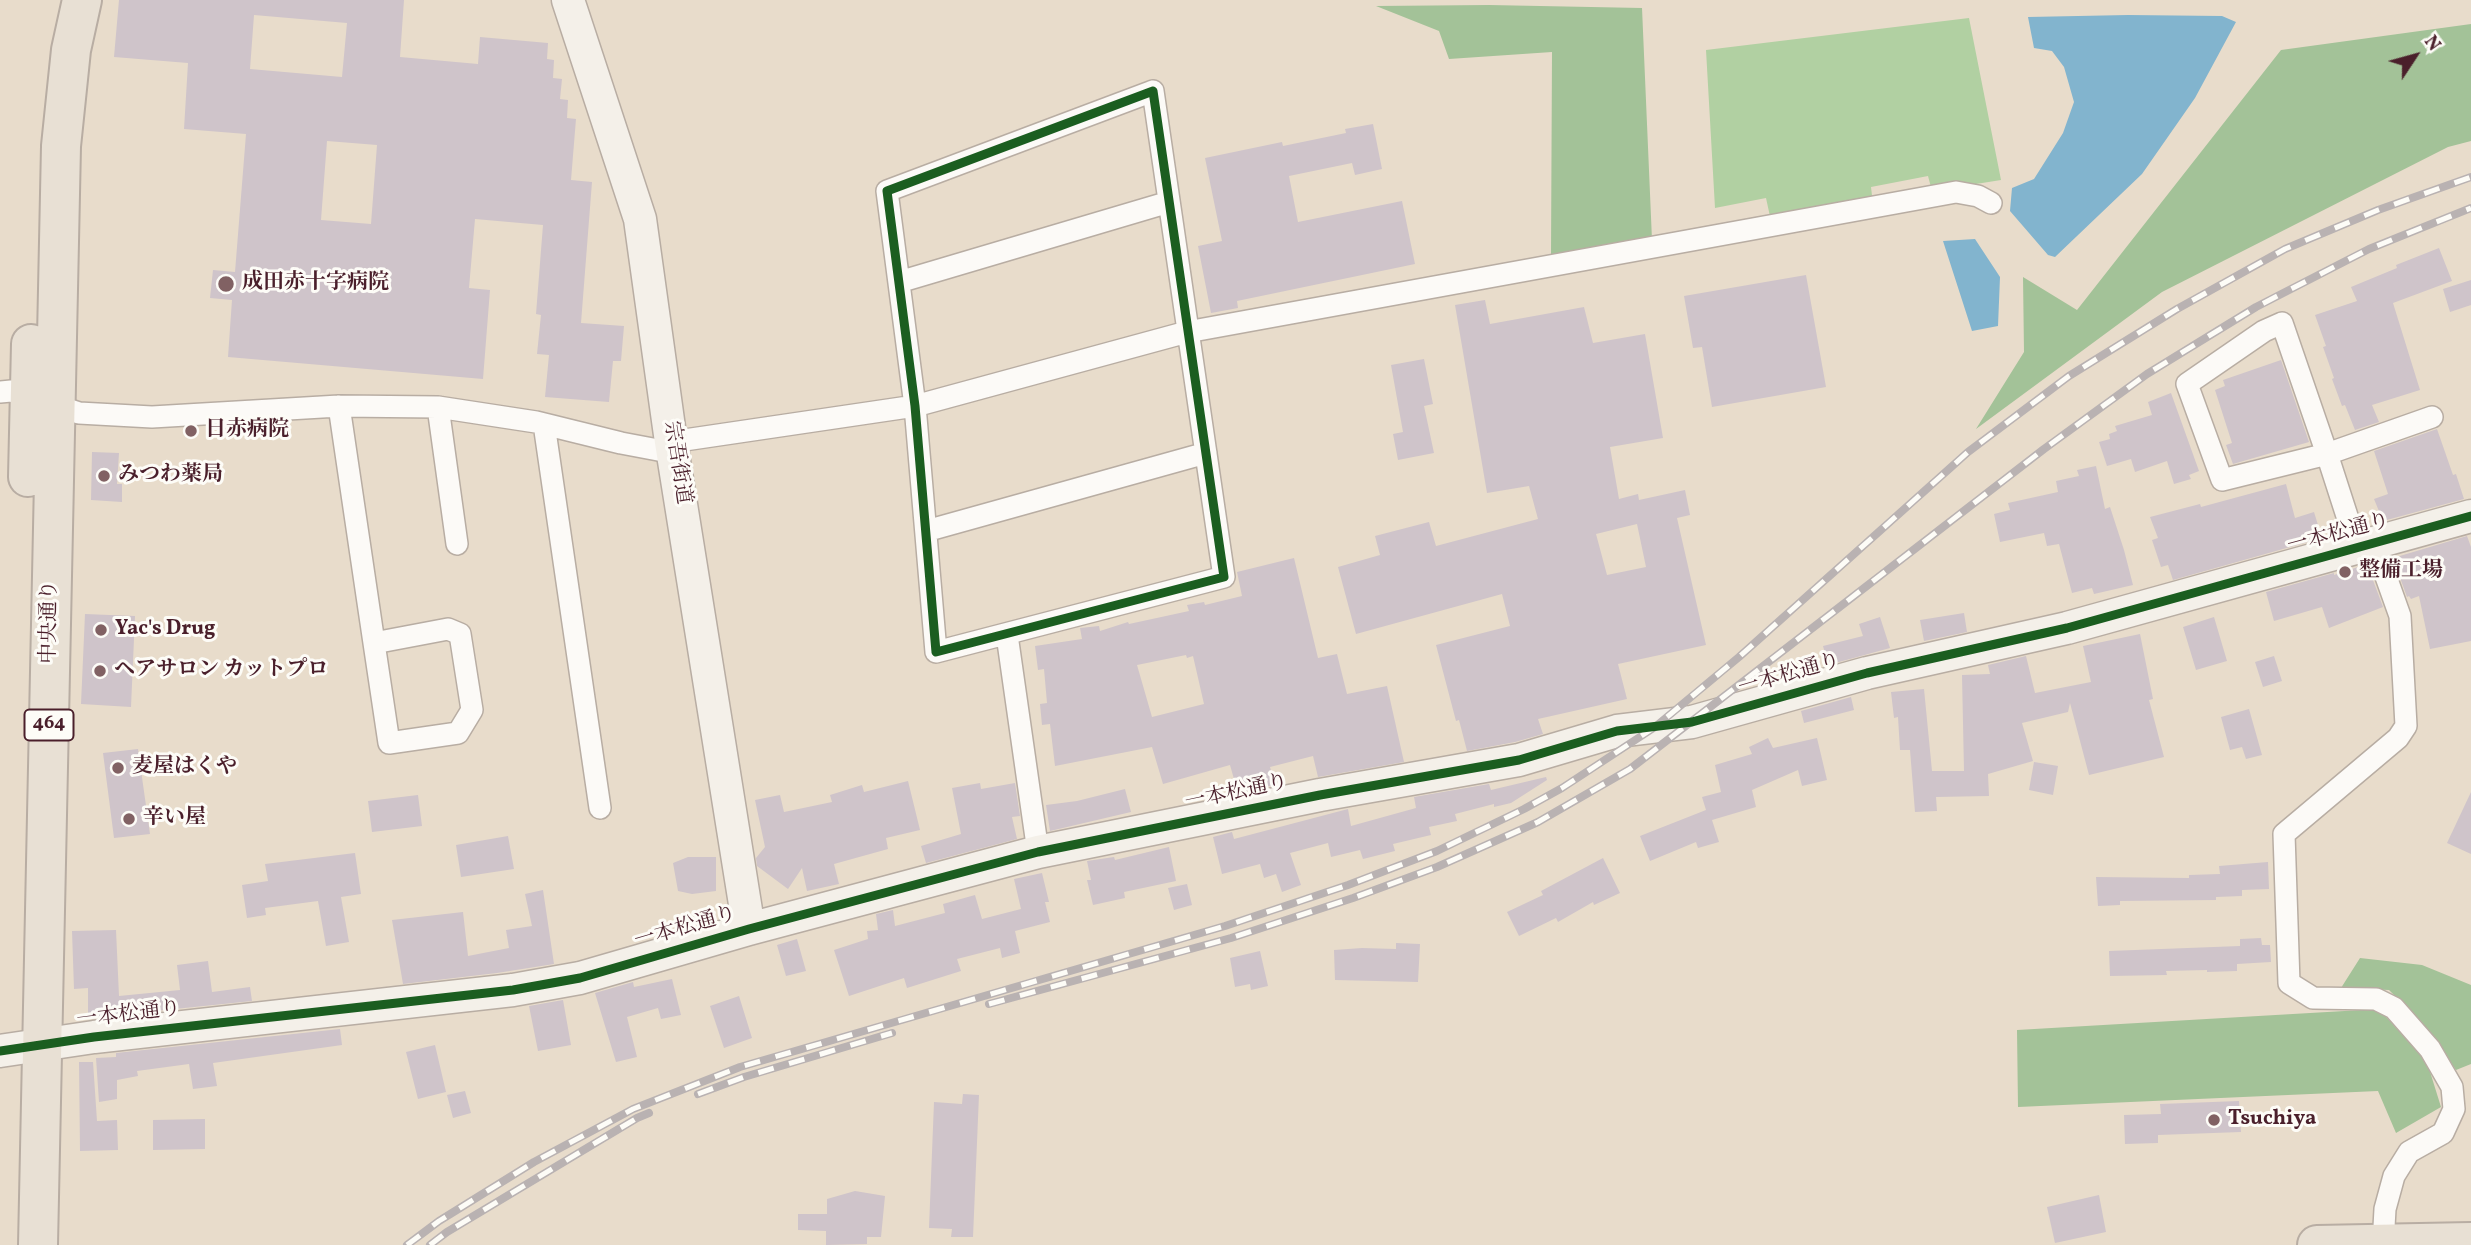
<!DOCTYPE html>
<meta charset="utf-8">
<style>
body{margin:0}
#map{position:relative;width:2471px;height:1245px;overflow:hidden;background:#e8dccb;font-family:Vollkorn,serif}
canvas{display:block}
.north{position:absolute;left:2380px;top:21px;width:70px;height:70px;-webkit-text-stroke:5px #fdfcf7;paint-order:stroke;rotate:54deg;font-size:19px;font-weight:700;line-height:28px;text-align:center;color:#4a1f2b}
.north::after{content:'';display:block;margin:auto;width:24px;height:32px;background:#4a1f2b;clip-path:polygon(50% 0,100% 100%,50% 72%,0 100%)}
</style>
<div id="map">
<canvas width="2471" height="1245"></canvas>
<div class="north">N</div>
</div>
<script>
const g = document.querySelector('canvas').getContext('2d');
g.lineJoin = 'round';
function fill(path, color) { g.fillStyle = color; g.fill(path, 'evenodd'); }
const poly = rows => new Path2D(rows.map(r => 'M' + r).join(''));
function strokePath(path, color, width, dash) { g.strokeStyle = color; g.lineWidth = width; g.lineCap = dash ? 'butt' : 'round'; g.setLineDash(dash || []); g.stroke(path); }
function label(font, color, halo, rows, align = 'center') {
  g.font = font + ' Vollkorn,"Noto Serif JP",serif'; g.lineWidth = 6; g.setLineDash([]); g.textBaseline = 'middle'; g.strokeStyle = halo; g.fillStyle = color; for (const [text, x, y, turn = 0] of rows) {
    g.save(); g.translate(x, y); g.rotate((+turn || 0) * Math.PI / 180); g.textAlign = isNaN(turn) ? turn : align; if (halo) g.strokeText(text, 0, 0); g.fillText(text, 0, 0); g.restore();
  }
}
const green = poly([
 [1969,18,2001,180,1932,191,1928,176,1871,187,1873,204,1771,221,1766,198,1715,208,1706,50]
]);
const forest = poly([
 [1489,5,1642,8,1652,240,1551,255,1552,52,1449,59,1439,31,1376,6],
 [2471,24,2471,141,2448,147,2162,292,1976,429,2024,352,2023,277,2077,310,2281,50],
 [2360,958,2422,965,2471,985,2471,1064,2456,1070,2417,1018,2389,990,2341,988],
 [2379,1009,2427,1062,2441,1107,2396,1133,2378,1091,2018,1107,2017,1030]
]);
const water = poly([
 [2128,15,2222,16,2236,22,2195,98,2142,174,2055,257,2048,255,2010,211,2012,188,2034,179,2063,133,2074,102,2064,67,2052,51,2034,48,2028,17],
 [1975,239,2000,277,1998,326,1972,331,1943,241]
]);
const building = poly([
 [119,0,404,0,400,57,478,64,480,37,548,43,547,59,554,60,553,78,562,79,560,99,568,100,567,118,576,119,571,180,592,182,581,323,624,326,621,361,613,361,609,402,545,397,549,355,537,354,541,315,536,314,543,225,475,219,469,288,490,290,483,379,228,357,232,300,210,298,213,270,235,272,246,134,184,129,188,63,114,57],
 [254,15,347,23,342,77,250,69],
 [327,141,377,145,371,224,321,220],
 [1373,124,1382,169,1355,175,1352,163,1289,176,1298,222,1402,201,1415,264,1237,301,1238,308,1211,313,1198,246,1222,241,1205,158,1282,142,1283,146,1346,133,1345,129],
 [2439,248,2452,281,2393,303,2420,390,2372,405,2379,422,2355,430,2345,405,2342,406,2332,379,2334,378,2323,347,2326,346,2315,315,2357,301,2351,287,2397,268,2396,265],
 [1806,275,1826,387,1712,407,1702,347,1693,348,1684,296],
 [2471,280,2471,305,2450,312,2443,289],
 [1485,300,1490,324,1584,307,1593,343,1645,334,1663,438,1610,447,1619,499,1638,494,1639,500,1685,490,1690,515,1677,518,1706,645,1618,664,1627,699,1538,719,1543,734,1515,742,1467,751,1459,720,1456,721,1436,645,1510,626,1502,594,1356,634,1338,567,1380,555,1375,536,1429,522,1436,546,1538,519,1529,486,1487,493,1455,305],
 [1637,524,1646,567,1607,575,1596,534],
 [1424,359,1433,404,1424,406,1434,453,1398,460,1393,434,1403,432,1391,365],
 [2281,360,2309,442,2233,464,2226,445,2232,443,2215,390,2225,386,2223,380],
 [2171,393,2199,471,2189,475,2191,479,2174,484,2167,461,2135,472,2131,459,2107,466,2099,442,2110,439,2109,434,2117,431,2115,426,2152,415,2148,402],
 [2437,429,2453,475,2456,474,2464,499,2383,521,2374,499,2388,494,2374,451],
 [92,452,119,453,117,484,122,484,122,502,91,500],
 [2096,466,2105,509,2110,507,2124,550,2133,585,2094,594,2092,588,2072,593,2059,544,2047,546,2044,533,2000,542,1994,514,2010,510,2008,503,2058,492,2056,481,2079,476,2077,470],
 [2286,484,2295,518,2314,512,2322,538,2173,580,2168,565,2161,567,2152,540,2158,538,2150,517,2200,504,2201,507],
 [2467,536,2471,547,2471,641,2430,649,2419,596,2411,599,2409,596,2407,597,2393,558],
 [1294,558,1318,658,1337,654,1347,694,1387,686,1404,762,1318,777,1313,756,1270,767,1275,785,1238,793,1230,765,1163,784,1152,747,1055,766,1050,724,1042,725,1040,704,1047,703,1044,669,1038,670,1035,646,1082,639,1080,628,1099,626,1100,631,1128,622,1129,624,1189,611,1187,605,1204,602,1205,605,1242,596,1237,572],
 [1186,655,1187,658,1193,656,1204,704,1152,717,1137,665],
 [2367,564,2383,607,2329,628,2322,607,2274,621,2266,592,2334,573,2334,575],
 [1964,613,1967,632,1924,641,1920,620],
 [85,614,135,616,131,707,81,704],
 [1880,617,1890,648,1828,665,1823,646,1863,636,1859,624],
 [2214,617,2227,661,2196,670,2183,627],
 [2140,634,2153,699,2149,700,2164,757,2089,775,2070,703,2068,712,2022,723,2033,761,1988,774,1989,796,1936,797,1937,811,1915,812,1910,750,1900,750,1898,717,1894,718,1891,692,1924,689,1932,771,1964,771,1962,675,1990,674,1988,665,2026,656,2035,693,2091,682,2083,646],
 [2274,656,2282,681,2263,687,2255,662],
 [1851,697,1854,710,1804,723,1801,711],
 [2249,709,2262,755,2246,759,2242,747,2230,750,2221,717],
 [1768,738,1773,748,1817,738,1827,780,1802,786,1798,770,1752,790,1756,807,1712,820,1719,842,1698,848,1696,842,1650,861,1640,836,1706,810,1702,797,1721,792,1715,765,1752,754,1749,747],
 [138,749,150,834,114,838,103,753],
 [2034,762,2058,766,2053,795,2029,790],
 [1546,777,1547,780,1511,803,1494,807,1494,804,1455,814,1457,821,1429,827,1431,835,1393,844,1395,851,1363,859,1360,850,1331,857,1328,843,1290,853,1301,885,1282,892,1276,874,1264,878,1260,864,1222,874,1213,837,1232,832,1234,839,1348,809,1351,826,1416,808,1414,797,1489,784,1491,790],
 [908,781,920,830,886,838,888,849,834,864,839,884,807,891,802,868,788,889,757,866,756,858,765,847,755,800,780,795,784,812,832,802,830,795,862,785,864,792],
 [980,783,981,789,1015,783,1020,816,1012,817,1017,839,926,863,921,846,961,834,952,788],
 [1125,789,1131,812,1050,831,1046,805,1077,801],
 [2471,792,2471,854,2447,843],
 [418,795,422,826,372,832,368,801],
 [508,836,514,869,461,877,456,845],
 [1169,847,1176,881,1124,892,1125,898,1093,905,1087,880,1091,880,1087,861,1114,857,1115,860],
 [355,853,361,894,341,897,349,942,326,946,318,901,265,908,266,915,247,918,242,885,268,881,265,864],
 [688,857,716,857,716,891,692,894,678,891,673,863],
 [1603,858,1620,893,1594,905,1593,902,1558,922,1556,918,1519,936,1507,912,1543,895,1541,891],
 [2268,862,2269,889,2242,890,2242,896,2216,897,2216,900,2120,901,2120,905,2098,906,2096,877,2189,878,2189,875,2220,874,2219,866],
 [1042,873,1049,902,1045,902,1050,922,1015,931,1020,953,1002,958,1000,948,957,959,961,971,907,988,904,978,849,996,834,950,868,939,867,931,878,930,876,914,893,910,895,926,945,913,943,904,975,895,982,919,1021,909,1014,879],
 [1187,884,1192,905,1174,910,1168,888],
 [543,890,554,964,497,973,403,984,392,920,463,912,468,956,509,948,506,930,532,926,525,894],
 [116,930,119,996,180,990,177,965,208,961,212,992,250,987,252,1001,88,1018,88,988,74,989,72,931],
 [2261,938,2262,945,2270,945,2271,962,2237,964,2237,971,2207,972,2207,970,2166,971,2167,975,2110,976,2109,951,2240,946,2240,939],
 [797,939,806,971,786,976,777,945],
 [1396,943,1420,944,1418,982,1335,980,1334,950,1362,948,1396,949],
 [1260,951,1268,986,1251,990,1250,984,1235,987,1230,958],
 [672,979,681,1015,661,1019,658,1008,627,1017,637,1057,616,1062,595,993,633,982,634,987],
 [739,996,752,1038,724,1048,710,1006],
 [563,1000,571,1045,538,1051,529,1006],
 [340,1029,342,1045,213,1063,217,1086,193,1089,189,1064,137,1071,138,1076,117,1080,117,1099,99,1102,96,1058,116,1057,116,1053],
 [435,1045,446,1092,418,1099,406,1052],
 [79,1062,93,1062,97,1121,117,1120,118,1150,80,1151],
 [465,1091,471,1113,453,1118,447,1095],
 [963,1094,979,1095,973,1237,951,1237,952,1229,929,1228,934,1102,962,1104],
 [2239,1101,2241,1132,2158,1135,2158,1143,2125,1144,2124,1115,2161,1114,2160,1104],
 [205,1119,205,1149,153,1150,153,1120],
 [855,1191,885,1196,881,1237,867,1237,867,1244,826,1245,826,1231,798,1230,798,1214,827,1214,827,1199],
 [2099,1195,2106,1232,2055,1243,2047,1207]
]);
const street = poly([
 [1153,91,1224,577,936,652,915,406,887,191,1153,91],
 [899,282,1169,202],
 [0,392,11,391,79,413,152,417,339,406,438,407,536,422,621,443,674,453],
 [339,406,374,643,389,743,458,733,472,710,460,634,448,629,374,643],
 [438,407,457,544],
 [544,424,600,808],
 [671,442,915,406,1187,332,1956,192,1978,196,1991,203],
 [926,531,1206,453],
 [2374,543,2400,616,2406,726,2398,738,2284,834,2289,983,2313,998,2376,999,2394,1008,2430,1049,2452,1087,2454,1109,2443,1133,2409,1152,2394,1176,2385,1209,2383,1245],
 [2357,547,2327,454,2282,323,2264,331,2187,384,2222,480,2327,454,2432,417],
 [1007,635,1038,852]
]);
const secondary = poly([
 [568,0,640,219,671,442,749,929],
 [0,1051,94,1037,513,990,580,978,749,929,1038,852,1320,795,1519,760,1617,731,1692,722,1867,673,2067,628,2471,516]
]);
const highway = poly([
 [28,477,31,344],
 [38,1245,61,146,71,50,82,0],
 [2317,1245,2471,1242]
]);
const rail = poly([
 [989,1004,1231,938,1353,898,1437,867,1538,822,1630,769,2044,449,2147,374,2256,307,2369,249,2471,208],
 [698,1094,744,1077,892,1033],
 [407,1245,439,1221,534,1162,633,1109,740,1067,1225,926,1348,885,1437,851,1524,809,1562,788,1655,727,1739,657,1968,452,2069,376,2177,309,2285,249,2378,210,2471,177],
 [430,1245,447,1232,637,1118,649,1113]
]);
const cycleway = poly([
 [1153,91,1224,577,936,652,915,406,887,191,1153,91],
 [0,1051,94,1037,513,990,580,978,749,929,1038,852,1320,795,1519,760,1617,731,1692,722,1867,673,2067,628,2471,516]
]);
const markers = [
 [226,284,9,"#816163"],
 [191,431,7,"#816163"],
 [104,476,7,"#816163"],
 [2345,572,7,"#816163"],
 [101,630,7,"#816163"],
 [100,671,7,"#816163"],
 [118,768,7,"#816163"],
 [129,819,7,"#816163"],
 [2214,1120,7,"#816163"]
];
const shields = [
 [49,725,49]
];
const shieldNames = [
 ["464",49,725]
];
const poiNames = [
 ["成田赤十字病院",242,284],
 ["日赤病院",205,431],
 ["みつわ薬局",118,476],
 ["整備工場",2359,572],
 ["Yac's Drug",115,630],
 ["ヘアサロン カットプロ",114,671],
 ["麦屋はくや",132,768],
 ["辛い屋",143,819],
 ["Tsuchiya",2228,1120]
];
const streetNames = [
 ["宗吾街道",676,463,81],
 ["一本松通り",2339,535,-15],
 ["中央通り",51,622,-89],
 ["一本松通り",1790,676,-16],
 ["一本松通り",1237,794,-12],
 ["一本松通り",686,929,-16],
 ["一本松通り",129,1016,-7]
];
fill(green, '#b1d0a2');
fill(forest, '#a3c298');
fill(water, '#82b4ce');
fill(building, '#cfc4ca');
strokePath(street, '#b8ada3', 24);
strokePath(secondary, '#b8ada3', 35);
strokePath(highway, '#b8ada3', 42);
strokePath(street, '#fcfaf7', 21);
strokePath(secondary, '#f4f0e9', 32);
strokePath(highway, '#e8e0d4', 38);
strokePath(rail, '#b9b2b2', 8);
strokePath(rail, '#fdfcf7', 5, [16]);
strokePath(cycleway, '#1b5e20', 9);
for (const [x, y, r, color] of markers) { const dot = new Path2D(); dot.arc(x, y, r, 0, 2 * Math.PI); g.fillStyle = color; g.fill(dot); strokePath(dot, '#fdfcf7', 2.5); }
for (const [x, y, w] of shields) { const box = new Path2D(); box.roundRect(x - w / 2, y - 15.5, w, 31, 5); g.fillStyle = '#fdfcf7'; g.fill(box); strokePath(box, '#4a1f2b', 2); }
label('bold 19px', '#4a1f2b', null, shieldNames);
label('bold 21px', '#4a1f2b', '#fdfcf7', poiNames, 'left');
label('21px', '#4a1f2b', '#fdfcf7', streetNames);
</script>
